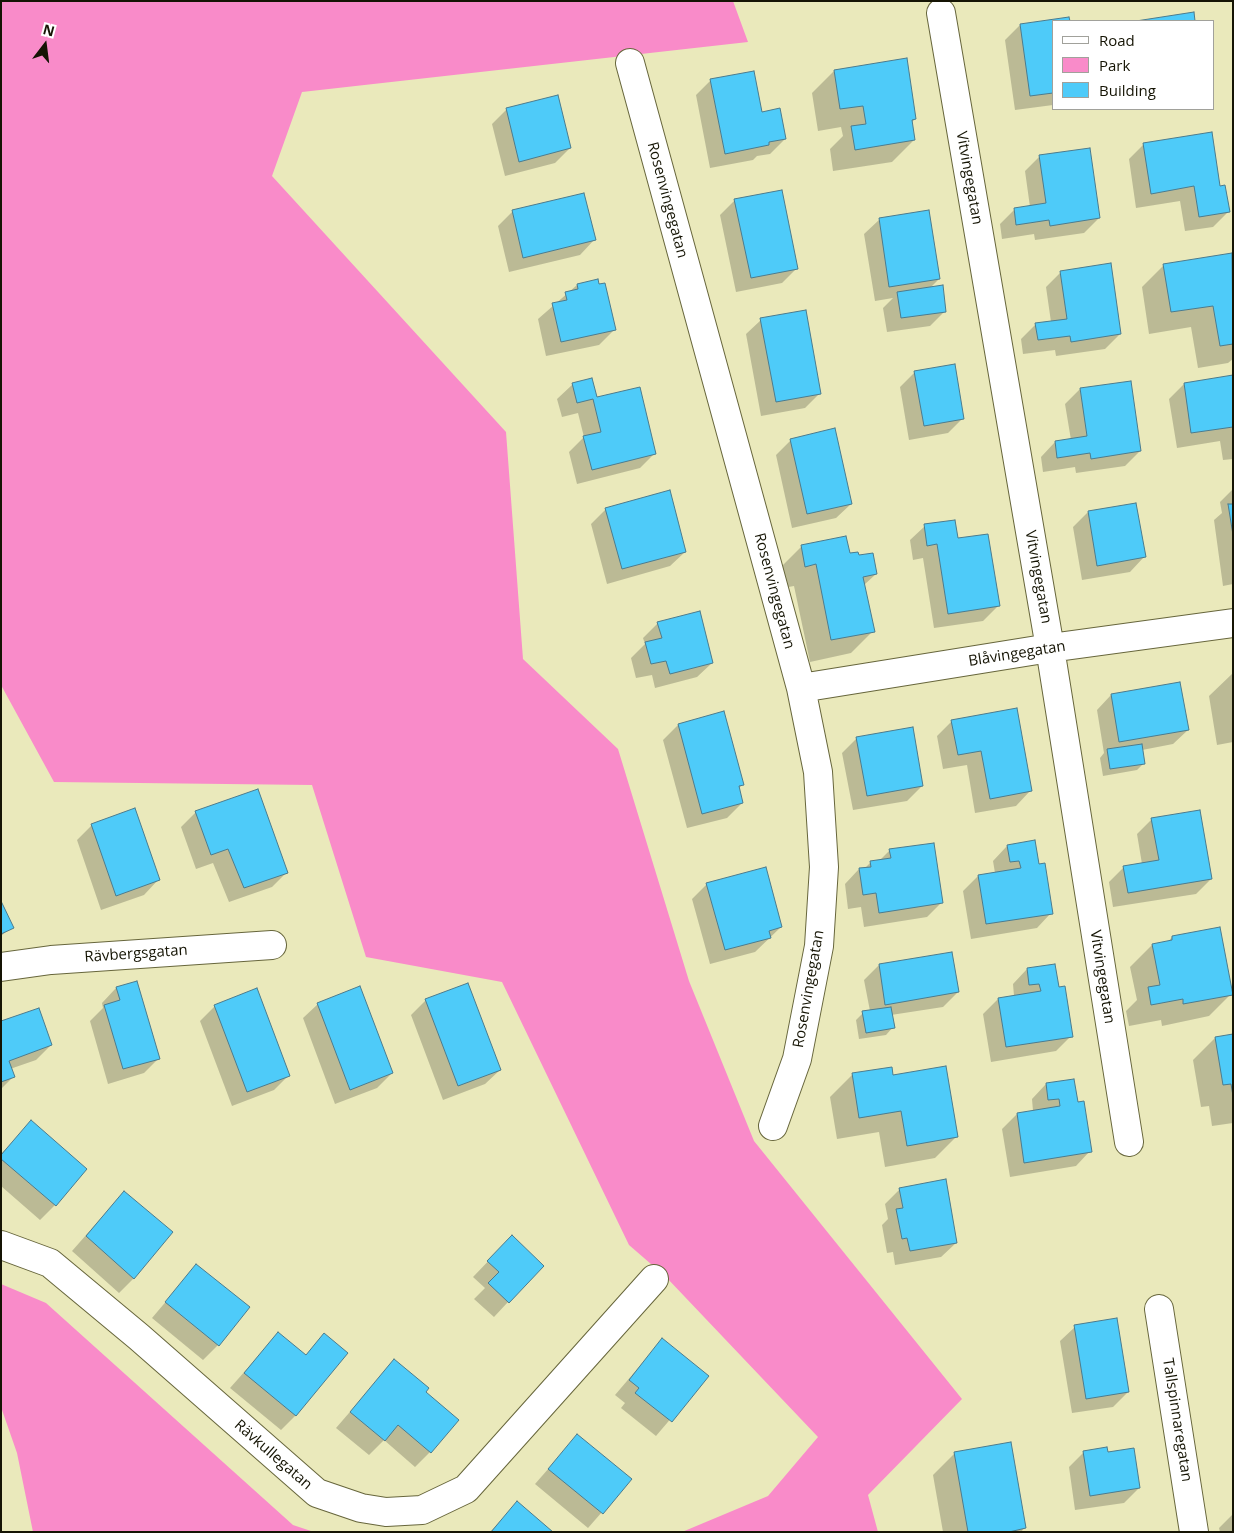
<!DOCTYPE html>
<meta charset="utf-8">
<style>
body{margin:0}
#map{position:relative;width:1234px;height:1533px;overflow:hidden;background:#eae9bb;font-family:"Open Sans",sans-serif}
canvas{display:block}
.frame{position:absolute;inset:0;border:2px solid #151404;pointer-events:none}
.legend{position:absolute;left:1052px;top:20px;width:162px;height:90px;box-sizing:border-box;background:#fff;border:1px solid #a1a19b;margin:0;padding:6px 9px;list-style:none;font-size:15px;color:#151404}
.legend li{display:flex;align-items:center;gap:10px;height:25px}
.legend b{width:25px;border:1px solid #a1a19b}
.north{position:absolute;left:20px;top:20px;width:50px;height:50px;-webkit-text-stroke:4px #fff;paint-order:stroke;rotate:15deg;font-size:14px;font-weight:700;line-height:20px;text-align:center;color:#151404}
.north::after{content:'';display:block;margin:auto;width:18px;height:22px;background:#151404;clip-path:polygon(50% 0,100% 100%,50% 72%,0 100%)}
</style>
<div id="map">
<canvas width="1234" height="1533"></canvas>
<div class="frame"></div>
<ul class="legend">
<li><b style="height:6px;background:#fff"></b>Road</li>
<li><b style="height:14px;background:#f98bc9"></b>Park</li>
<li><b style="height:14px;background:#4ecbf9"></b>Building</li>
</ul>
<div class="north">N</div>
</div>
<script>
const g = document.querySelector('canvas').getContext('2d');
g.lineJoin = 'round';
function fill(path, color) { g.fillStyle = color; g.fill(path, 'evenodd'); }
const poly = rows => new Path2D(rows.map(r => 'M' + r).join(''));
function strokePath(path, color, width, dash) { g.strokeStyle = color; g.lineWidth = width; g.lineCap = dash ? 'butt' : 'round'; g.setLineDash(dash || []); g.stroke(path); }
function label(font, color, halo, rows, align = 'center') {
  g.font = font + ' "Open Sans",sans-serif'; g.lineWidth = 4.5; g.setLineDash([]); g.textBaseline = 'middle'; g.strokeStyle = halo; g.fillStyle = color; for (const [text, x, y, turn = 0] of rows) {
    g.save(); g.translate(x, y); g.rotate((+turn || 0) * Math.PI / 180); g.textAlign = isNaN(turn) ? turn : align; if (halo) g.strokeText(text, 0, 0); g.fillText(text, 0, 0); g.restore();
  }
}
const green = poly([
 [1,1,733,1,748,42,302,92,272,176,506,432,523,659,618,749,689,981,754,1141,962,1399,868,1495,878,1532,682,1532,768,1496,818,1437,666,1277,629,1245,502,982,366,957,312,785,54,782,1,685],
 [1,1284,46,1303,293,1525,314,1532,33,1532,17,1453,1,1407]
]);
const shadow = poly([
 [1068,19,1069,21,1053,21,1053,105,1015,110,1005,40,1020,25],
 [834,71,915,119,911,123,914,140,892,162,833,171,830,149,843,136,841,127,818,131,812,93],
 [711,80,761,113,785,139,770,154,757,156,753,160,710,168,696,95],
 [506,110,570,148,555,163,505,176,492,124],
 [1143,145,1228,212,1213,227,1185,231,1180,201,1136,208,1129,159],
 [1040,156,1099,218,1084,233,1035,240,1034,234,1002,239,1000,224,1015,209,1030,207,1025,171],
 [735,200,797,268,782,283,736,292,720,215],
 [513,211,594,240,580,255,509,272,498,226],
 [928,212,939,279,930,288,945,311,930,326,887,332,883,308,893,298,875,301,864,234,879,220],
 [1231,254,1233,359,1228,363,1198,368,1191,327,1149,334,1142,287,1164,265],
 [1061,272,1120,334,1105,349,1056,356,1055,350,1023,354,1021,339,1036,324,1051,322,1046,287],
 [577,285,614,330,599,345,546,356,538,319],
 [761,320,820,393,805,408,761,416,746,334],
 [915,372,963,418,948,433,909,440,900,387],
 [1233,377,1233,459,1223,460,1220,441,1177,448,1169,399,1184,384],
 [591,380,596,399,655,453,640,468,577,484,569,452,584,437,578,413,562,417,557,399,572,385],
 [1080,389,1140,451,1125,466,1076,473,1075,467,1043,472,1041,457,1055,442,1071,440,1065,404],
 [791,440,851,504,836,518,792,528,776,455],
 [1233,489,1233,584,1223,586,1214,520,1222,513,1220,502],
 [606,509,685,552,670,566,607,584,591,524],
 [1088,512,1144,557,1130,572,1082,580,1073,527],
 [925,526,957,540,998,606,983,621,934,628,923,558,913,560,910,540],
 [802,546,858,557,876,574,864,585,873,631,851,653,810,662,794,586,783,588,780,568],
 [658,623,712,663,697,677,655,688,652,675,636,678,631,658,645,644,643,638],
 [1233,673,1233,742,1217,745,1209,696],
 [1111,695,1188,730,1173,744,1142,750,1144,763,1137,770,1103,776,1100,758,1104,753,1097,710],
 [952,721,1030,791,1016,806,975,813,967,765,943,769,937,736],
 [678,725,743,784,738,789,742,803,727,818,687,828,663,740],
 [857,738,922,786,907,801,853,810,842,753],
 [196,812,287,872,272,887,229,902,213,863,196,869,181,827],
 [1152,819,1211,879,1196,894,1113,907,1109,882,1124,867,1142,864,1137,834],
 [92,825,158,880,144,895,101,910,77,840],
 [1007,846,1038,866,1051,913,1037,928,971,939,963,891,978,876,995,873,993,861],
 [890,850,942,902,927,917,864,927,861,907,848,909,845,884,859,869,864,869,870,863,879,861],
 [707,884,781,927,755,952,710,964,692,899],
 [1,904,12,927,1,936],
 [1172,937,1231,994,1209,1016,1162,1026,1161,1020,1129,1026,1126,1011,1137,1000,1130,967,1152,945,1168,942],
 [879,965,958,992,943,1007,891,1015,893,1027,886,1035,859,1039,856,1020,863,1013,870,1011,864,980],
 [1027,969,1058,989,1071,1036,1056,1051,991,1062,983,1014,998,999,1014,996,1013,984],
 [136,983,159,1058,144,1073,108,1084,90,1021,103,1008,102,1003,116,988],
 [426,1000,500,1070,485,1084,443,1100,411,1015],
 [318,1004,392,1073,377,1088,335,1104,303,1018],
 [215,1006,289,1075,274,1090,232,1106,200,1021],
 [1,1023,51,1045,36,1060,10,1069,13,1077,1,1089],
 [1233,1035,1233,1123,1212,1126,1209,1106,1201,1107,1193,1060,1215,1038],
 [891,1068,892,1076,957,1136,935,1158,885,1167,879,1132,837,1139,830,1097,852,1075],
 [1046,1084,1077,1103,1090,1151,1076,1166,1010,1177,1002,1129,1017,1114,1033,1111,1032,1099],
 [31,1122,55,1205,40,1220,1,1186,1,1154],
 [900,1189,956,1243,941,1257,895,1265,893,1252,887,1253,882,1225,888,1219,885,1204],
 [124,1192,134,1278,119,1293,72,1251],
 [497,1252,508,1302,494,1317,474,1299,485,1288,473,1277],
 [196,1266,218,1345,203,1360,152,1318],
 [1075,1327,1128,1392,1113,1407,1072,1413,1060,1341],
 [278,1334,305,1356,324,1335,296,1415,281,1430,230,1388],
 [662,1340,707,1376,656,1436,621,1408,625,1403,615,1395],
 [394,1361,430,1452,415,1467,384,1440,369,1455,336,1428],
 [577,1436,630,1480,588,1528,535,1484],
 [1084,1452,1107,1454,1139,1488,1124,1503,1075,1510,1069,1467],
 [955,1453,1025,1527,1021,1532,943,1532,933,1475],
 [517,1503,551,1532,490,1532],
 [1233,1514,1233,1532,1220,1532,1219,1528]
]);
const building = poly([
 [1194,12,1195,21,1136,21,1194,12],
 [1069,17,1070,21,1053,21,1053,93,1030,96,1020,24,1069,17],
 [907,58,916,119,912,120,915,140,855,150,851,126,866,124,863,106,840,109,834,70,907,58],
 [754,71,762,112,780,108,786,139,769,142,769,145,725,154,710,79,754,71],
 [558,95,571,148,519,162,506,108,558,95],
 [1212,132,1220,186,1225,185,1230,212,1199,217,1194,186,1151,194,1143,143,1212,132],
 [1090,148,1100,218,1050,226,1049,220,1016,225,1014,208,1046,203,1039,155,1090,148],
 [782,190,798,269,751,278,734,199,782,190],
 [584,193,596,240,523,258,512,210,584,193],
 [929,210,940,279,889,287,879,218,929,210],
 [1232,253,1233,344,1220,346,1213,306,1171,312,1163,264,1232,253],
 [1111,263,1121,334,1071,342,1070,336,1038,340,1035,323,1067,319,1060,271,1111,263],
 [598,279,599,284,605,283,616,330,561,342,552,303,567,300,565,292,578,289,577,284,598,279],
 [943,285,946,312,901,318,897,292,943,285],
 [806,310,821,394,776,402,760,318,806,310],
 [955,364,964,419,924,426,914,371,955,364],
 [1233,375,1233,427,1191,433,1184,383,1233,375],
 [592,378,597,397,640,387,656,454,592,470,583,436,601,432,593,399,577,403,572,383,592,378],
 [1131,381,1141,451,1091,459,1090,453,1057,458,1055,441,1087,436,1080,388,1131,381],
 [835,428,852,504,807,514,790,439,835,428],
 [670,490,686,552,622,569,605,508,670,490],
 [1136,503,1146,557,1097,566,1088,511,1136,503],
 [1228,504,1233,504,1233,535,1228,504],
 [955,520,958,538,988,534,1000,606,948,614,937,544,927,546,924,524,955,520],
 [846,536,850,553,858,552,859,555,873,553,877,574,863,577,875,632,831,640,816,564,805,567,801,545,846,536],
 [700,611,713,663,670,674,666,661,651,664,645,642,662,638,657,622,700,611],
 [1180,682,1189,730,1119,742,1111,694,1180,682],
 [1017,708,1032,791,990,799,981,751,958,755,951,720,1017,708],
 [724,711,744,785,739,786,743,803,702,814,678,724,724,711],
 [913,727,923,786,867,796,856,737,913,727],
 [1142,744,1145,764,1110,769,1107,749,1142,744],
 [258,789,288,873,244,888,228,849,211,855,195,811,258,789],
 [135,808,160,880,116,896,91,824,135,808],
 [1200,810,1212,879,1128,893,1123,866,1159,860,1151,818,1200,810],
 [1035,840,1039,864,1045,863,1053,914,986,924,978,875,1021,868,1019,861,1010,862,1007,845,1035,840],
 [934,843,943,903,879,913,876,893,863,895,859,868,871,867,870,861,891,858,889,849,934,843],
 [766,867,782,927,769,931,771,938,725,950,706,883,766,867],
 [1,901,14,928,1,934,1,901],
 [1220,927,1233,995,1183,1004,1183,999,1151,1005,1148,987,1160,985,1152,944,1172,940,1172,936,1220,927],
 [952,952,959,992,885,1005,879,964,952,952],
 [1055,964,1059,987,1065,986,1073,1037,1006,1047,998,998,1041,991,1039,984,1029,985,1027,968,1055,964],
 [137,981,160,1059,123,1069,104,1005,120,1000,116,987,137,981],
 [468,983,501,1070,458,1086,425,999,468,983],
 [360,986,393,1073,350,1090,317,1003,360,986],
 [257,988,290,1076,247,1092,214,1005,257,988],
 [891,1007,895,1028,866,1033,862,1011,891,1007],
 [39,1008,52,1045,9,1061,15,1077,1,1082,1,1021,39,1008],
 [1233,1034,1233,1096,1231,1084,1223,1085,1215,1037,1233,1034],
 [946,1066,958,1137,907,1146,901,1111,859,1118,852,1073,892,1067,893,1075,946,1066],
 [1074,1079,1078,1102,1084,1101,1092,1152,1024,1163,1017,1113,1060,1106,1059,1099,1048,1100,1046,1083,1074,1079],
 [31,1120,87,1169,56,1206,1,1159,1,1155,31,1120],
 [946,1179,957,1243,910,1251,907,1238,902,1239,896,1209,903,1208,899,1188,946,1179],
 [124,1191,173,1232,134,1279,86,1236,124,1191],
 [512,1235,544,1266,509,1303,488,1283,499,1272,487,1261,512,1235],
 [196,1264,250,1307,219,1346,165,1302,196,1264],
 [1117,1318,1129,1392,1086,1399,1074,1325,1117,1318],
 [278,1332,306,1355,324,1333,348,1353,296,1416,244,1373,278,1332],
 [662,1338,709,1376,672,1422,635,1393,639,1388,629,1380,662,1338],
 [394,1359,429,1388,426,1392,459,1420,431,1453,398,1425,385,1441,350,1412,394,1359],
 [577,1434,632,1479,603,1514,548,1469,577,1434],
 [1011,1442,1026,1528,1009,1532,968,1532,954,1452,1011,1442],
 [1107,1447,1108,1452,1134,1448,1140,1488,1090,1496,1083,1451,1107,1447],
 [517,1501,553,1532,491,1532,517,1501]
]);
const minor = poly([
 [941,13,1050,648,1129,1142],
 [630,63,801,688,818,772,824,867,819,946,797,1059,773,1126],
 [801,688,1050,648,1233,623],
 [1,967,51,960,272,945],
 [1,1245,50,1263,139,1337,317,1493,361,1508,386,1512,422,1510,466,1489,654,1279],
 [1159,1309,1194,1532]
]);
const streetNames = [
 ["Vitvingegatan",969,178,80],
 ["Rosenvingegatan",667,200,75],
 ["Vitvingegatan",1038,577,80],
 ["Rosenvingegatan",774,591,75],
 ["Blåvingegatan",1017,654,-9],
 ["Rävbergsgatan",136,954,-4],
 ["Vitvingegatan",1102,977,81],
 ["Rosenvingegatan",809,989,-80],
 ["Tallspinnaregatan",1177,1420,81],
 ["Rävkullegatan",273,1455,41]
];
fill(green, '#f98bc9');
fill(shadow, '#0003');
fill(building, '#4ecbf9');
strokePath(building, '#4b7b8e', 1);
strokePath(minor, '#67663c', 30);
strokePath(minor, '#fff', 28);
label('15px', '#151404', '#fff', streetNames);
</script>
